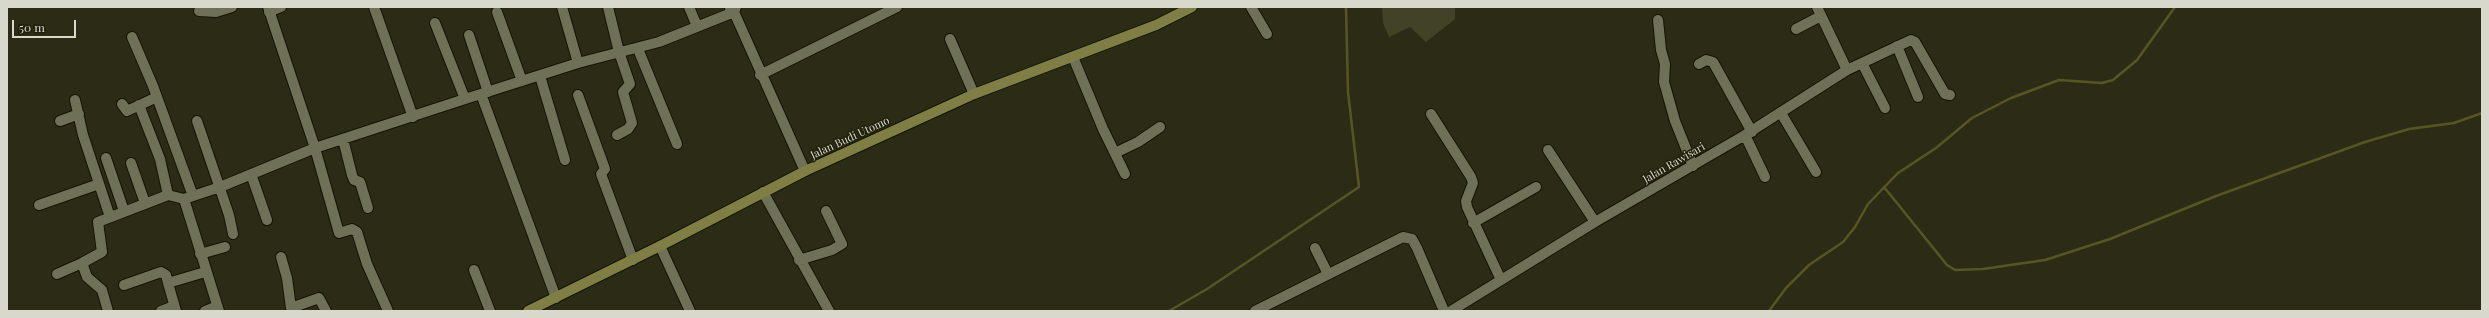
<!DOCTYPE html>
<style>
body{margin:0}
#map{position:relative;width:2489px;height:318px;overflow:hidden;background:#2c2c16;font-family:"Playfair Display",serif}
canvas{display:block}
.frame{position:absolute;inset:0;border:8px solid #d8d9cc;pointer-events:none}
.scale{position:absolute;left:12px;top:20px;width:64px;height:18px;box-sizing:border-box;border:2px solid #d8d9cc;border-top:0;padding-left:5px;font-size:12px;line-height:14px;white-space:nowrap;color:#d8d9cc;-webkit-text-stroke:3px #22220c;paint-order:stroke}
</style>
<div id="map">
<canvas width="2489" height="318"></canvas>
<div class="frame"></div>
<div class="scale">50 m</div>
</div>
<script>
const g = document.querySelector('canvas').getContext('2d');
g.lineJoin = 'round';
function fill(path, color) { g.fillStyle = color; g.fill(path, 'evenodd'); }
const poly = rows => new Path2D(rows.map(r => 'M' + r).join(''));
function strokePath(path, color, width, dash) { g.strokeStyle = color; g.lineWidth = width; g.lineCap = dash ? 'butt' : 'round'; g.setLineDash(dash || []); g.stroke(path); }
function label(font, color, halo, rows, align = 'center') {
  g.font = font + ' "Playfair Display",serif'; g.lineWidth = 3; g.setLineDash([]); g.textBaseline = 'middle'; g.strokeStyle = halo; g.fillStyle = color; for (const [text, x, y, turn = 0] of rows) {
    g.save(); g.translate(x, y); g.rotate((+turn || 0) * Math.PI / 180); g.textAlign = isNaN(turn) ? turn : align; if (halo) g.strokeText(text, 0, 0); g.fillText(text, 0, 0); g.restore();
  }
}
const green = poly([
 [1382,7,1455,7,1455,19,1426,42,1410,27,1389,37,1383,23]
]);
const stream = poly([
 [1884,187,1947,265,1955,270,1983,269,2045,260,2110,239,2216,196,2365,142,2409,129,2454,123,2482,113],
 [1169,311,1207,289,1359,187,1348,92,1346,7],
 [1769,311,1786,288,1809,265,1843,242,1855,227,1868,204,1898,173,1936,148,1972,118,2011,98,2059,80,2102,83,2113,80,2137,60,2175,7]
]);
const street = poly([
 [268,7,315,148,339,233,352,229,357,232,367,264,388,311],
 [374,7,413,117],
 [562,7,578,63],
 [608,7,619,52,630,84,623,92,632,123,628,129,617,135],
 [689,7,697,26],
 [1251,7,1267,34],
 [730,8,734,12,805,171],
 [199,11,216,12,232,7],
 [269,12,281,7],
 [497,12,522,81],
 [1658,20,1661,50,1665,64,1664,82,1675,121,1693,166],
 [435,23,465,99],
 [1796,29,1821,16],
 [469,35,488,92],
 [132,37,153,86,193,196],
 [950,39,974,94],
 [1897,46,1918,97],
 [638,49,677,144],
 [1073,57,1103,129,1125,174],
 [1862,63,1885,108],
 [1699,64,1706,60,1713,62,1752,132],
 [1847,70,1911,40,1915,42,1945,94,1950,95],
 [760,75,897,7],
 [540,76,565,160],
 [481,94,556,298],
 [578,95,605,169,601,174,633,260],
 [75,100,83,135,110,217],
 [122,104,127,111,157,97],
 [139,105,160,159,168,195],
 [1781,113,1816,172],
 [1431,114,1471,177,1473,183,1466,201,1467,207,1501,280],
 [60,121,79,114],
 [197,121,229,215,233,234],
 [1745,135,1765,177],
 [343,139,352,175,354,180,360,182,368,208],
 [1548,150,1595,222],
 [1115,153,1138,142,1160,127],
 [106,158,124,211],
 [131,163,145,203],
 [251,174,267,220],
 [763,192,829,311],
 [184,199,219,311],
 [39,205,99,184],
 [1473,223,1536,187],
 [660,246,690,311],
 [1315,248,1328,274],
 [200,254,225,247],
 [281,257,287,278,291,308,319,298,326,311],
 [799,260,832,250,842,244,826,211],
 [474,270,490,311],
 [57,274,82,263],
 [124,285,161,272,166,275,168,283],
 [108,311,102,290,87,277,82,263,102,252,98,222,168,195,184,199,220,187,315,148,465,99,578,63,659,42,734,12,736,7],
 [161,311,174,306],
 [176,311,168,283,205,272],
 [205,311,217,306],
 [1255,311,1403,237,1412,239,1417,248,1444,311],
 [1451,311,1595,222,1745,135,1847,70,1817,7]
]);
const secondary = poly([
 [528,311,660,246,805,171,974,94,1156,25,1192,7]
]);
const streetNames = [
 ["Jalan Budi Utomo",850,138,-25],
 ["Jalan Rawisari",1674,163,-30]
];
fill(green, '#424226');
strokePath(stream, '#565624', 2.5);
strokePath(street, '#141402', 12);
strokePath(secondary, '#141402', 12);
strokePath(street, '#6f7058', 10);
strokePath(secondary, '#7e7e45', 10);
label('11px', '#d8d9cc', '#22220c', streetNames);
</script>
